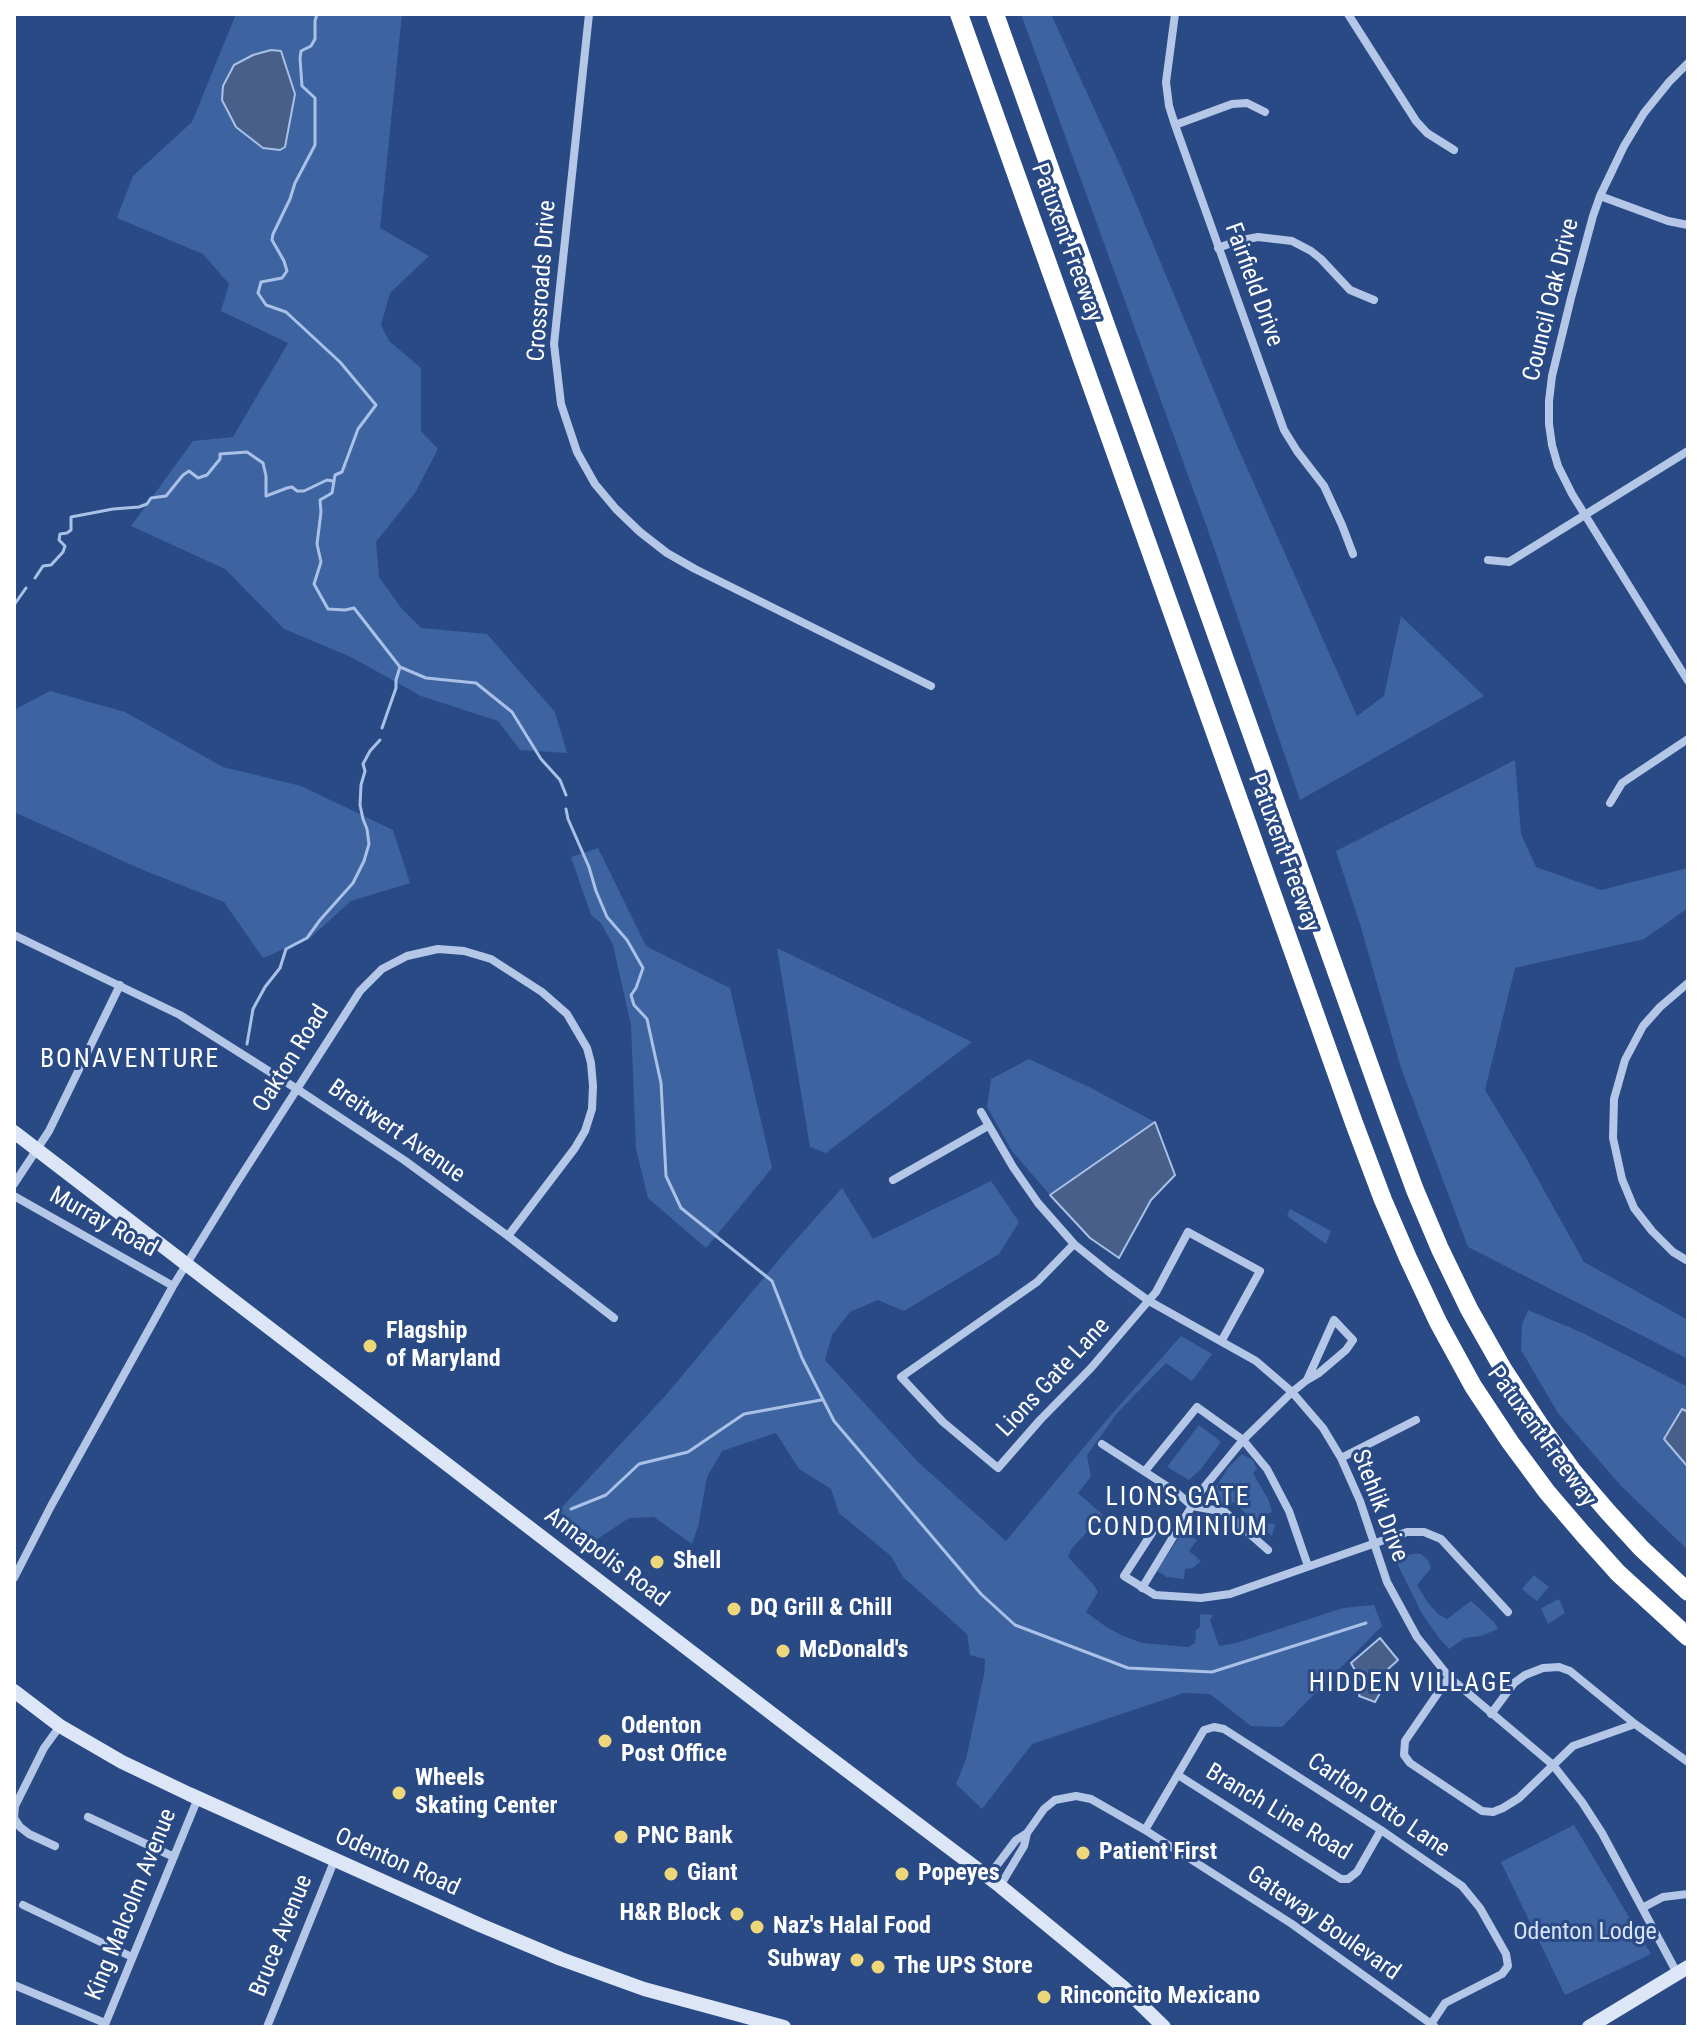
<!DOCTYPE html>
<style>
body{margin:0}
#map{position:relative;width:1702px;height:2041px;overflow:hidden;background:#294a85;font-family:"Roboto Condensed",sans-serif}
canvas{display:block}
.frame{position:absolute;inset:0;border:16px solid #fff;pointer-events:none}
</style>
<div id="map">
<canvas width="1702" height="2041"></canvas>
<div class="frame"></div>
</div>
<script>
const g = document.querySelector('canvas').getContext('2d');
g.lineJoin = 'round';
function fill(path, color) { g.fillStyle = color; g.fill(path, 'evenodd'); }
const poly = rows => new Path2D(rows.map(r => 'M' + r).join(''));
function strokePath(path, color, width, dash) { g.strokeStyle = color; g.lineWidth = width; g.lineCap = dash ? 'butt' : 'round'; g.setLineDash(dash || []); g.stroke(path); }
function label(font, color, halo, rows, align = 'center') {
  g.font = font + ' "Roboto Condensed",sans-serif'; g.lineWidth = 6; g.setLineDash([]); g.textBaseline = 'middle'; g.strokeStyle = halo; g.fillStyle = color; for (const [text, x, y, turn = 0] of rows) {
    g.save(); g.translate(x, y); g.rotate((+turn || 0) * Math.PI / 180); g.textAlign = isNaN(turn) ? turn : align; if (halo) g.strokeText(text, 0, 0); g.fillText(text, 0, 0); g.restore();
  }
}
const green = poly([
 [236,14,402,14,380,228,429,256,390,293,381,325,389,341,421,368,421,431,438,449,415,493,376,542,379,577,402,609,421,628,487,634,555,712,567,753,520,750,498,721,421,696,351,657,284,629,225,569,131,526,193,441,233,437,288,343,221,311,229,284,203,254,117,218,133,176,192,122],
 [1021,14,1051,14,1123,172,1232,434,1357,716,1384,696,1401,616,1484,696,1300,800,1210,536],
 [50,691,125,712,223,767,301,786,393,830,410,883,351,901,310,938,263,958,224,902,143,870,14,812,14,710],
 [1515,760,1521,834,1536,867,1601,890,1688,868,1688,908,1644,939,1515,968,1485,1090,1525,1156,1584,1262,1688,1320,1688,1359,1468,1247,1401,1068,1360,924,1336,851],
 [598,848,646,946,730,988,772,1168,706,1248,648,1198,636,1149,631,1025,613,945,601,923,591,915,571,857],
 [777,948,972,1042,826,1153,810,1147],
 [1029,1059,1089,1087,1155,1122,1050,1195,1012,1151,987,1107,991,1079],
 [991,1181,1019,1222,999,1254,904,1311,878,1300,850,1312,832,1335,825,1360,918,1462,1006,1541,1104,1423,1181,1336,1212,1354,1192,1381,1166,1363,1118,1412,1087,1455,1091,1477,1078,1493,1103,1515,1072,1548,1068,1557,1093,1584,1098,1592,1086,1612,1105,1626,1123,1636,1142,1643,1188,1647,1195,1643,1196,1630,1200,1627,1200,1614,1213,1615,1210,1620,1219,1646,1236,1643,1343,1608,1374,1605,1382,1626,1282,1727,1251,1726,1210,1694,1184,1693,1032,1744,982,1809,956,1784,966,1759,984,1675,985,1659,970,1655,967,1634,903,1577,891,1556,839,1513,831,1489,799,1469,776,1433,722,1451,707,1477,698,1527,692,1544,654,1517,629,1518,587,1546,551,1519,666,1395,786,1251,842,1188,873,1239],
 [1290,1209,1331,1231,1326,1244,1287,1216],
 [1528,1310,1583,1333,1688,1387,1688,1550,1621,1486,1558,1413,1521,1350,1522,1325],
 [1199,1425,1221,1442,1201,1469,1189,1480,1167,1467],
 [1242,1454,1253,1460,1257,1469,1253,1473,1269,1501,1272,1512,1261,1516,1264,1523,1275,1524,1272,1536,1233,1502,1228,1506,1209,1498,1228,1468],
 [1183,1531,1197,1540,1189,1551,1201,1561,1193,1568,1185,1569,1184,1579,1167,1577,1157,1571],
 [1412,1554,1421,1554,1428,1560,1431,1568,1417,1585,1428,1603,1438,1614,1447,1619,1471,1601,1494,1622,1498,1629,1481,1636,1465,1638,1449,1649,1439,1638,1422,1614,1395,1559],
 [1534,1575,1549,1587,1537,1601,1522,1589],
 [1559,1599,1565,1613,1548,1624,1541,1608],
 [1574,1825,1651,1954,1565,1995,1501,1862]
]);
const water = poly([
 [271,50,281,51,295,94,285,147,280,150,263,148,236,127,222,100,223,86,234,65,253,55,271,50],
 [1155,1122,1175,1175,1151,1200,1119,1258,1090,1238,1050,1195,1155,1122],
 [1682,1409,1688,1412,1688,1467,1664,1439,1682,1409],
 [1380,1638,1398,1660,1374,1682,1380,1693,1375,1702,1359,1696,1362,1683,1351,1663,1380,1638]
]);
const stream = poly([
 [317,14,315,21,315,39,311,46,301,51,300,58,302,86,315,98,315,145,295,183,290,199,273,234,272,240,284,261,287,271,282,278,261,282,258,293,266,305,286,312,340,362,376,405,358,429,342,472,335,475,332,493,320,500,321,512,317,544,321,562,314,584,328,609,345,610,354,608,400,667,426,678,476,683,512,712,541,759,560,780,566,795],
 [35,578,43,566,51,565,63,552,65,546,59,540,60,534,67,533,71,530,71,517,113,509,139,507,147,504,151,498,166,496,183,475,189,471,198,478,207,475,220,459,220,454,247,452,263,463,266,476,266,496,287,488,292,487,297,491,304,491,327,480,333,481],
 [14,605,26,588],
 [382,728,396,688,396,680,400,667],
 [566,809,568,819,589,867,596,891,607,917,627,940,643,968,636,988,631,995,634,1005,647,1019,661,1083,666,1176,681,1208,772,1281,802,1358,834,1421,981,1594,1015,1625,1128,1668,1212,1672,1366,1623],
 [247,1044,253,1009,265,987,280,968,286,949,307,938,320,920,353,883,364,861,369,844,367,829,363,819,360,805,361,785,365,771,363,764,370,751,380,740],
 [571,1509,606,1495,639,1464,688,1452,744,1414,821,1400]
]);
const street = poly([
 [589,14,554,344,561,404,577,452,595,484,616,509,640,532,667,553,695,569,931,686],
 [1175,14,1166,82,1169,106,1175,125,1284,430,1297,451,1324,486,1342,525,1353,554],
 [1348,14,1416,121,1427,133,1454,150],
 [1688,63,1669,82,1644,113,1624,146,1600,196,1593,216,1571,298,1552,376,1549,401,1549,424,1552,445,1558,466,1572,494,1688,681],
 [1175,125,1232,104,1247,103,1265,112],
 [1600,196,1668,221,1688,225],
 [1218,248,1237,241,1258,237,1292,241,1311,251,1321,259,1350,290,1374,300],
 [1488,560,1509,562,1688,451],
 [1610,803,1622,783,1688,739],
 [14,935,180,1015,297,1089,404,1160,508,1236,614,1318],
 [1688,983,1660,1007,1643,1026,1625,1060,1614,1099,1613,1138,1622,1179,1634,1208,1652,1231,1673,1252,1688,1261],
 [981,1112,1013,1167,1038,1203,1074,1244,1110,1273,1149,1301,1256,1361,1292,1392,1323,1428,1341,1458,1360,1501,1387,1582,1417,1637,1449,1677,1553,1765,1582,1802,1602,1833,1677,1973],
 [893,1180,988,1126],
 [14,1184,49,1131,120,985],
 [14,1196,173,1286],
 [1074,1244,1037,1282,901,1377,943,1422,998,1468,1040,1420,1091,1368,1156,1292,1188,1232,1260,1271,1222,1340],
 [1102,1444,1176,1492,1192,1506,1225,1512,1268,1550],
 [1341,1458,1416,1420],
 [1145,1471,1197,1407,1243,1440,1267,1469,1289,1511,1308,1566],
 [1159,1522,1124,1576,1155,1595,1201,1598,1230,1594,1407,1532,1424,1532,1441,1539,1508,1612],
 [14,1578,51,1506,173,1286,236,1184,360,991,382,969,407,956,438,949,464,951,491,959,542,992,567,1014,587,1048,591,1063,593,1086,592,1109,585,1131,575,1148,508,1236],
 [1142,1588,1201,1491,1243,1440,1292,1392,1307,1380,1334,1320,1353,1340,1346,1350,1319,1373,1307,1380],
 [1449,1677,1405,1741,1404,1755,1410,1763,1482,1811,1493,1812,1503,1808,1519,1798,1573,1746,1635,1724],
 [1491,1714,1514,1683,1525,1675,1543,1668,1559,1667,1570,1671,1635,1724,1688,1762],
 [1178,1775,1341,1879,1348,1879,1357,1872,1381,1830],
 [88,1817,174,1857],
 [1145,1830,1204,1730,1214,1727,1224,1729,1381,1830,1462,1886,1480,1908,1506,1954,1508,1966,1502,1974,1445,2003,1431,2024],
 [55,1846,29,1834,20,1827,14,1818,15,1806,44,1748,60,1726],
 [988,1877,1016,1840,1027,1833,1044,1809,1055,1800,1076,1796,1091,1799,1145,1830,1292,1924,1434,2026],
 [1000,1886,1024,1846,1027,1833],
 [23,1905,132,1957],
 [1642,1908,1663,1897,1688,1894],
 [14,1985,105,2023],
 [104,2027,198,1798],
 [267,2027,335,1859]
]);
const secondary = poly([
 [14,1132,801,1736,1000,1886,1124,1988,1164,2027],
 [14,1691,60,1726,122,1762,189,1794,480,1925,561,1959,644,1989,784,2027],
 [1589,2027,1688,1967]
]);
const highway = poly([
 [959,14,1354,1123,1383,1200,1408,1258,1438,1322,1473,1386,1510,1442,1547,1492,1583,1534,1618,1573,1688,1637],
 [995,14,1387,1114,1415,1190,1440,1249,1469,1309,1503,1369,1539,1424,1572,1470,1608,1512,1641,1548,1688,1592]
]);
const markers = [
 [370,1346,8,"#eed67b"],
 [657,1562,8,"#eed67b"],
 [734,1609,8,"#eed67b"],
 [783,1651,8,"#eed67b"],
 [605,1741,8,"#eed67b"],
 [399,1793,8,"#eed67b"],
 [621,1837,8,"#eed67b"],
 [1083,1853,8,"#eed67b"],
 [671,1874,8,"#eed67b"],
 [902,1874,8,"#eed67b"],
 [737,1914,8,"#eed67b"],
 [757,1927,8,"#eed67b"],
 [857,1960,8,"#eed67b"],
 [878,1967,8,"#eed67b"],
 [1044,1997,8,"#eed67b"]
];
const streetNames = [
 ["Patuxent Freeway",1066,243,70],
 ["Crossroads Drive",543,281,-86],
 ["Fairfield Drive",1253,285,70],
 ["Council Oak Drive",1552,300,-76],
 ["Patuxent Freeway",1283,853,70],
 ["Oakton Road",292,1059,-58],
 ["Breitwert Avenue",396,1132,35],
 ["Murray Road",103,1223,29],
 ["Lions Gate Lane",1054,1378,-47],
 ["Patuxent Freeway",1541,1437,54],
 ["Stehlik Drive",1379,1506,69],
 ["Annapolis Road",606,1558,37],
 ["Carlton Otto Lane",1378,1806,34],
 ["Branch Line Road",1278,1813,31],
 ["Odenton Road",397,1863,24],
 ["King Malcolm Avenue",132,1905,-68],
 ["Gateway Boulevard",1323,1924,35],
 ["Bruce Avenue",282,1936,-68]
];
const poiNames = [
 ["Flagship",386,1332],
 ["of Maryland",386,1360],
 ["Shell",673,1562],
 ["DQ Grill & Chill",750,1609],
 ["McDonald's",799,1651],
 ["Odenton",621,1727],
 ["Post Office",621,1755],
 ["Wheels",415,1779],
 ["Skating Center",415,1807],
 ["PNC Bank",637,1837],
 ["Patient First",1099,1853],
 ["Giant",687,1874],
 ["Popeyes",918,1874],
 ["H&R Block",721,1914,"right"],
 ["Naz's Halal Food",773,1927],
 ["Subway",841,1960,"right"],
 ["The UPS Store",894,1967],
 ["Rinconcito Mexicano",1060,1997]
];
const parkNames = [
 ["Odenton Lodge",1585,1933]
];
const neighbourhoodNames = [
 ["BONAVENTURE",130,1060],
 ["LIONS GATE",1178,1498],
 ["CONDOMINIUM",1178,1528],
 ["HIDDEN VILLAGE",1411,1684]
];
fill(green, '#3e63a1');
fill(water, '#475f89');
strokePath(water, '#a9c1e7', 2);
strokePath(stream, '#a9c1e7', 3);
strokePath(street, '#b4c7e7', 8);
strokePath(secondary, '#dde6f7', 14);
strokePath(highway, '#fff', 18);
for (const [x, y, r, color] of markers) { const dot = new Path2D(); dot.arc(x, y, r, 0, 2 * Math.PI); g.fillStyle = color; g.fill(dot); strokePath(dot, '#294a85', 3); }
label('24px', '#fff', '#294a85', streetNames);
label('bold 24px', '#fff', '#294a85', poiNames, 'left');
label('24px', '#d7e3f6', '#294a85', parkNames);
g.letterSpacing = '2px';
label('26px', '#fff', '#294a85', neighbourhoodNames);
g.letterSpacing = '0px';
</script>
